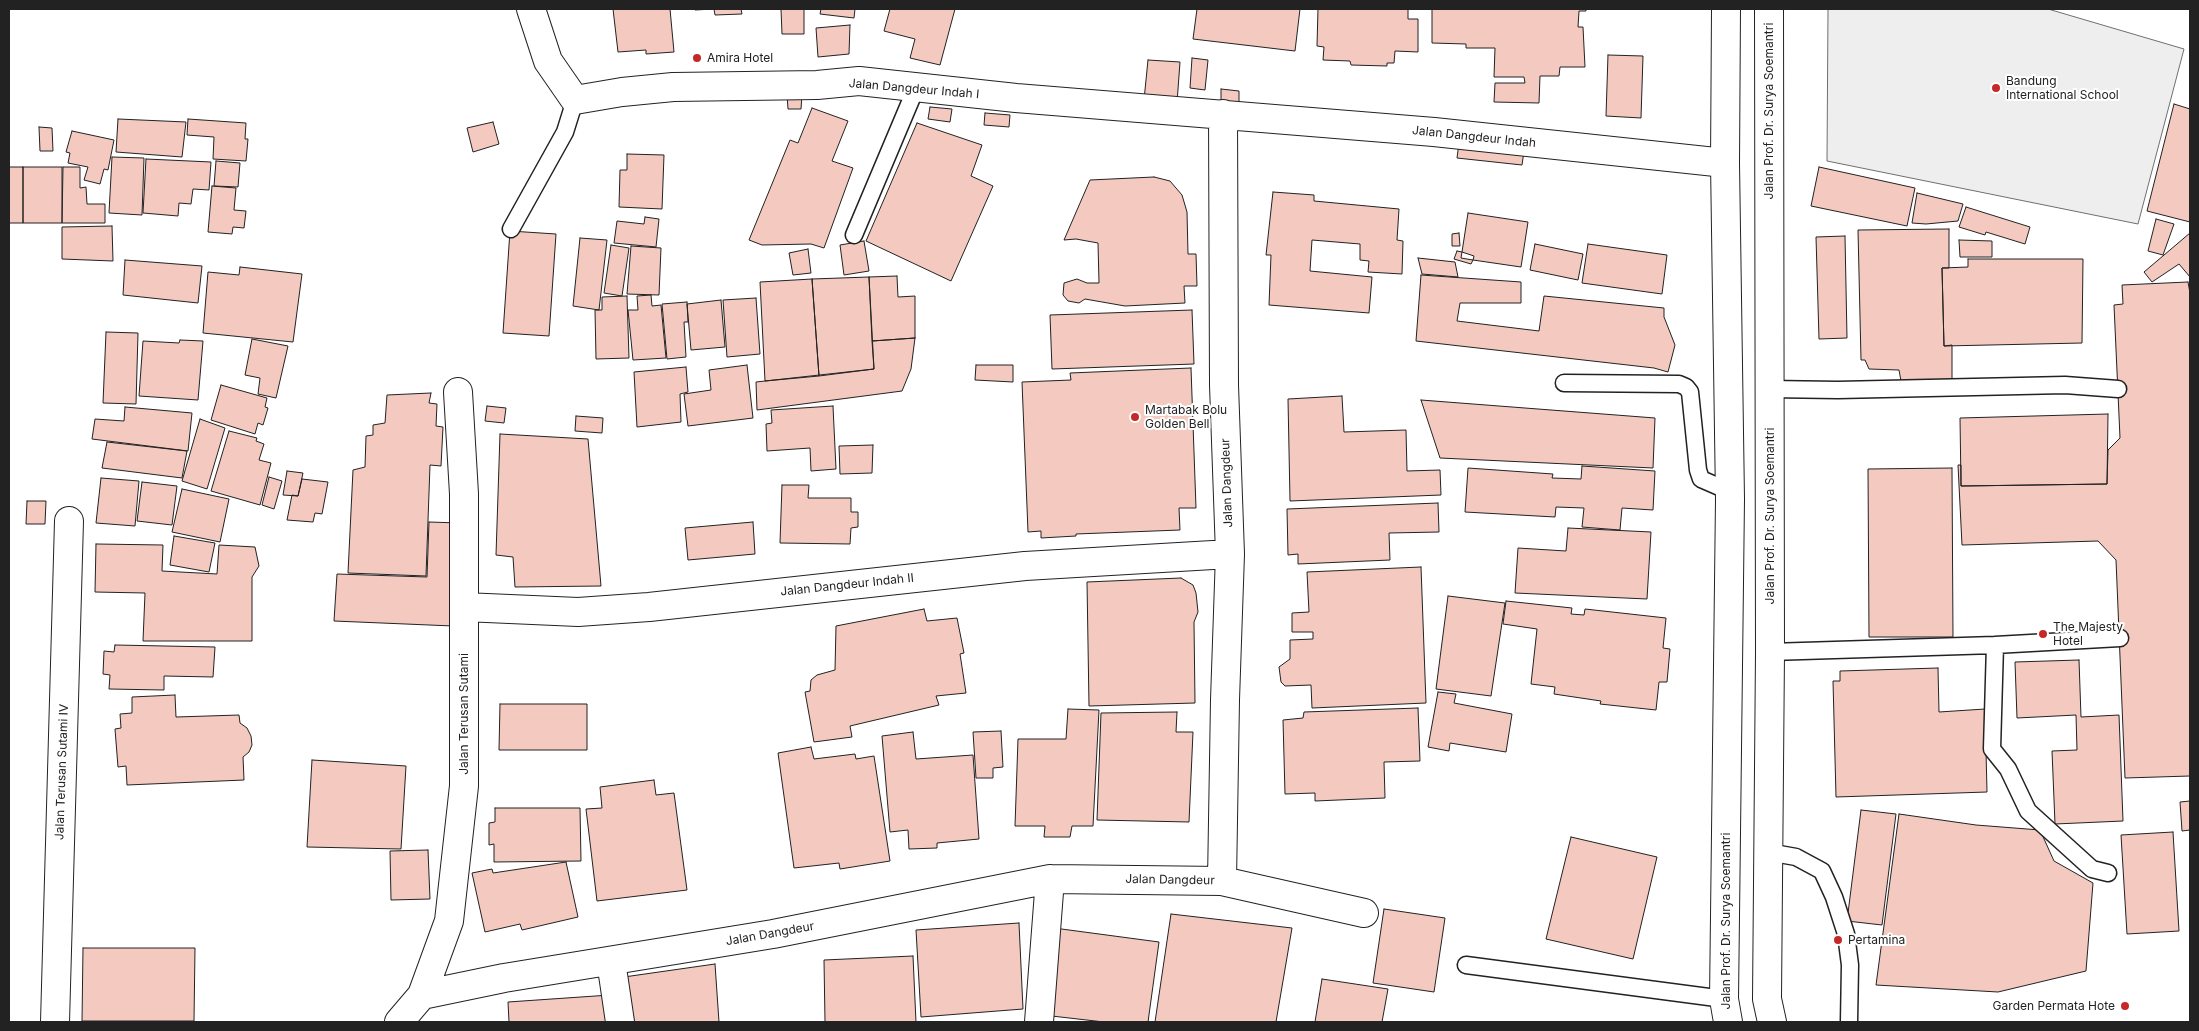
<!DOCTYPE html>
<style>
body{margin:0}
#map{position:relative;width:2199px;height:1031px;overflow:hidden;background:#fff;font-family:Inter,sans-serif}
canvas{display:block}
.frame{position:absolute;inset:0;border:10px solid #222;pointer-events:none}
</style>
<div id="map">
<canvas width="2199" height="1031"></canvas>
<div class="frame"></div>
</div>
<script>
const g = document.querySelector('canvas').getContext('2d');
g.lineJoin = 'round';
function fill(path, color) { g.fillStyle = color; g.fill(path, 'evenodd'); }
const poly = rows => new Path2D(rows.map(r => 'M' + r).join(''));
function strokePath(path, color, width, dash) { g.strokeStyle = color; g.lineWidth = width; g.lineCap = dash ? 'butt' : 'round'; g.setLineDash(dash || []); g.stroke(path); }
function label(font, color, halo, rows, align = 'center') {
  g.font = font + ' Inter,sans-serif'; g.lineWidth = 4; g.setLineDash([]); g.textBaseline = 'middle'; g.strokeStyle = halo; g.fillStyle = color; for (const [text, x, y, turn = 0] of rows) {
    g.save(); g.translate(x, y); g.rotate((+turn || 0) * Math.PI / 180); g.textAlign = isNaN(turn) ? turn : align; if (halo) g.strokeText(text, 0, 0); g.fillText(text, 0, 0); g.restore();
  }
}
const green = poly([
 [1828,9,2048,9,2184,49,2138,224,1827,161,1828,9]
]);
const building = poly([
 [613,9,670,9,674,52,646,54,646,50,618,52,613,9],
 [695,9,741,9,742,14,715,15,714,9,695,10,695,9],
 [781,9,804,9,804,34,782,34,781,9],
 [821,9,855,9,854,18,820,14,821,9],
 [890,9,955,9,940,65,910,58,915,39,884,31,890,9],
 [1197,9,1300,9,1295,51,1193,39,1197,9],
 [1318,9,1408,9,1408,19,1418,19,1418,52,1395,51,1394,63,1387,63,1387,66,1351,65,1350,61,1323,60,1324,47,1317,46,1318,9],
 [1432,9,1586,9,1586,11,1579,11,1578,27,1583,27,1585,67,1560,67,1559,76,1540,76,1539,103,1494,102,1495,83,1525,83,1524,77,1494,77,1495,48,1466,48,1466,44,1432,43,1432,9],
 [850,25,849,54,818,57,816,28,850,25],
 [1608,55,1643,56,1641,118,1606,116,1608,55],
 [1192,58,1208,60,1205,90,1190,88,1192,58],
 [1148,60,1180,62,1177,103,1144,100,1148,60],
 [1221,89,1239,91,1239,103,1221,102,1221,89],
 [787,95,802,95,801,109,788,109,787,95],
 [2174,104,2190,109,2190,222,2147,211,2174,104],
 [930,107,952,109,950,122,928,119,930,107],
 [812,108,848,121,832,161,853,168,824,248,811,244,762,245,749,240,790,140,798,143,812,108],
 [985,113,1010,115,1009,127,984,125,985,113],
 [118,119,186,122,182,157,116,152,118,119],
 [188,119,246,123,245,139,248,139,246,161,213,159,214,137,187,135,188,119],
 [493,122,499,144,473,152,467,128,493,122],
 [917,123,982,145,971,176,993,186,951,281,866,241,917,123],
 [39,127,52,128,53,151,40,151,39,127],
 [72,131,114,140,108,170,104,169,100,184,84,180,88,167,68,163,70,153,66,152,72,131],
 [1459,143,1524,151,1522,165,1457,158,1459,143],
 [627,154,664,155,662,209,619,207,620,170,627,170,627,154],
 [112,157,144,158,142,215,109,213,112,157],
 [146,159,211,162,209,190,193,189,191,204,179,203,178,216,143,213,146,159],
 [216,161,240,163,238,187,214,186,216,161],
 [9,167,23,167,23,223,9,223,9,167],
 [23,167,62,167,62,223,23,223,23,167],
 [63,167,80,167,80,188,86,187,87,204,105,204,105,223,62,223,63,167],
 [1819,167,1915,188,1907,226,1811,206,1819,167],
 [1154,177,1170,181,1182,195,1187,212,1188,254,1196,254,1197,286,1184,286,1185,303,1125,306,1085,299,1079,303,1068,301,1063,295,1064,283,1077,279,1087,283,1099,283,1098,243,1076,239,1064,240,1090,180,1154,177],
 [212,186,236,188,234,210,246,211,244,228,233,227,232,234,208,232,212,186],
 [1273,192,1314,195,1314,201,1399,209,1397,240,1403,241,1402,274,1368,272,1369,261,1360,260,1360,244,1312,240,1310,271,1372,277,1369,313,1269,305,1271,255,1266,255,1273,192],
 [1917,193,1963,204,1958,221,1926,224,1912,223,1917,193],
 [1966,207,2030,227,2025,244,1986,232,1985,235,1959,227,1966,207],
 [1468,213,1528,222,1521,267,1473,260,1474,256,1462,252,1468,213],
 [645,217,659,219,656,247,614,243,617,221,644,224,645,217],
 [2156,219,2174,224,2163,255,2148,251,2156,219],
 [112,226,113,261,62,259,62,227,112,226],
 [1949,229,1949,268,1942,268,1944,346,1952,345,1952,379,1901,381,1899,370,1869,369,1865,360,1861,360,1858,230,1949,229],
 [510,231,556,234,549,336,503,333,510,231],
 [1459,233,1460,246,1452,246,1452,234,1459,233],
 [2190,233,2190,277,2179,264,2152,282,2144,272,2190,233],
 [1845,236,1847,338,1819,339,1816,237,1845,236],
 [580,238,607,240,599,310,573,306,580,238],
 [1959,240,1992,241,1992,257,1960,257,1959,240],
 [864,241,869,271,844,275,840,245,864,241],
 [1535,244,1583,254,1578,280,1530,270,1535,244],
 [1588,244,1667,255,1662,294,1582,283,1588,244],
 [611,245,629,248,622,296,604,293,611,245],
 [631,246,661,248,659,295,627,294,631,246],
 [808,249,811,273,793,275,789,253,808,249],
 [1457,251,1462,252,1461,258,1473,260,1471,264,1454,259,1457,251],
 [1418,258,1455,262,1458,277,1422,274,1418,258],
 [1968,259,2083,259,2082,343,1944,346,1942,268,1968,267,1968,259],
 [125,260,202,266,198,303,123,295,125,260],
 [240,267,302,274,293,342,203,333,208,272,239,275,240,267],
 [1421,275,1521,282,1521,303,1460,303,1457,321,1539,331,1544,296,1664,308,1664,317,1675,345,1668,372,1654,368,1416,341,1421,275],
 [897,276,898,297,915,296,915,338,872,341,869,277,897,276],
 [869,277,874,369,819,376,812,279,869,277],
 [812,279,819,376,765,381,760,282,812,279],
 [2188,282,2190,293,2190,776,2125,778,2116,560,2098,541,1962,545,1958,465,1961,465,1961,486,2107,484,2108,450,2120,438,2114,305,2123,304,2122,285,2188,282],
 [651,295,652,306,661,305,666,358,633,360,628,310,638,310,637,296,651,295],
 [627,296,629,358,596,359,595,310,602,310,602,297,627,296],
 [756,298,760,354,727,357,723,300,756,298],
 [721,300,725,347,691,350,687,304,721,300],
 [687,302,688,322,684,322,686,357,667,359,662,304,687,302],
 [1192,310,1194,364,1052,369,1050,315,1192,310],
 [106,332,138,333,136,404,103,403,106,332],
 [915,338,911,369,902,391,757,410,756,382,874,369,872,341,915,338],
 [252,339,288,346,276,398,258,394,260,378,245,375,252,339],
 [180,340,203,341,198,400,139,396,143,341,179,343,180,340],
 [747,365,753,418,688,426,684,394,711,390,709,370,747,365],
 [976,365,1013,365,1013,382,975,380,976,365],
 [686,367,688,392,680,394,681,422,637,427,634,372,686,367],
 [1191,368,1196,508,1179,508,1180,530,1076,534,1076,536,1041,538,1041,531,1028,532,1022,382,1071,380,1070,373,1191,368],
 [221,385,267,398,265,407,268,408,263,425,258,423,255,434,211,420,221,385],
 [431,393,429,403,437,404,436,426,443,427,441,466,430,465,426,576,348,573,353,470,365,467,366,436,373,435,373,425,385,423,387,395,431,393],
 [1342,396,1344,432,1406,430,1407,471,1440,470,1441,495,1290,501,1288,399,1342,396],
 [1421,400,1655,418,1653,468,1440,458,1421,400],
 [487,406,506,408,504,423,485,421,487,406],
 [833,406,836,469,811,471,810,448,767,451,766,424,772,423,771,410,833,406],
 [125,407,192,413,188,451,92,439,95,419,124,421,125,407],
 [2108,414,2107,484,1961,486,1960,418,2108,414],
 [576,416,603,418,602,433,575,431,576,416],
 [200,419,225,428,207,489,182,481,200,419],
 [229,431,257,438,256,441,264,444,259,460,271,463,260,505,211,491,229,431],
 [500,434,588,439,601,586,515,587,513,557,496,555,500,434],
 [107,442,187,451,182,478,102,468,107,442],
 [873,445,872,473,840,474,839,446,873,445],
 [1582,466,1655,471,1653,510,1622,508,1620,530,1582,527,1584,508,1556,507,1555,517,1465,512,1468,468,1553,474,1552,478,1581,479,1582,466],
 [1952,468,1953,637,1869,637,1868,469,1952,468],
 [287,471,303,473,298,496,283,495,287,471],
 [269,477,282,481,274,509,262,505,269,477],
 [101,478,139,481,135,526,96,523,101,478],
 [302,479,328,482,322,514,315,513,313,522,287,520,292,495,298,496,302,479],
 [142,482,177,486,172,525,137,521,142,482],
 [782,485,809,485,808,498,851,498,851,512,858,512,858,527,851,528,850,544,780,543,782,485],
 [182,489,229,499,220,542,172,532,182,489],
 [27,501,46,501,45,524,26,524,27,501],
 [1438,503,1439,532,1389,533,1390,560,1298,564,1298,554,1288,555,1287,509,1438,503],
 [429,522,459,523,453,626,334,621,337,574,427,577,429,522],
 [753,522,755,554,688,560,685,528,753,522],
 [1568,528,1651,532,1647,599,1515,593,1518,548,1566,551,1568,528],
 [174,536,215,543,209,572,170,565,174,536],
 [96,544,163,545,162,571,217,574,219,545,255,547,259,566,252,577,252,641,143,641,145,593,95,592,96,544],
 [1421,567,1426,703,1312,708,1311,685,1285,686,1281,682,1279,667,1290,659,1290,640,1313,639,1313,632,1292,632,1292,613,1309,612,1307,572,1421,567],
 [1181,578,1193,585,1196,593,1198,612,1194,622,1195,703,1089,706,1087,582,1181,578],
 [1448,596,1505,603,1491,696,1436,689,1448,596],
 [1506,601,1572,608,1571,614,1584,615,1585,609,1666,618,1663,648,1670,649,1667,682,1659,682,1656,710,1600,704,1601,701,1554,694,1555,687,1531,684,1537,629,1503,624,1506,601],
 [924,609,927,621,957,618,964,653,960,654,966,693,936,696,939,705,850,726,852,737,814,742,805,692,810,691,811,680,817,675,835,670,836,626,924,609],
 [115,645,215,647,213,677,164,676,164,690,109,689,110,675,103,674,104,651,114,652,115,645],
 [2079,660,2081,717,2119,715,2123,821,2055,824,2052,751,2077,750,2076,715,2017,718,2015,662,2079,660],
 [1938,668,1939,712,1985,709,1987,792,1836,797,1833,681,1840,681,1840,671,1938,668],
 [1438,692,1456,694,1454,703,1512,714,1506,752,1450,743,1449,751,1428,747,1438,692],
 [175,695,176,717,239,715,240,723,247,728,251,736,252,745,249,752,243,757,244,780,127,785,126,766,118,767,115,729,121,728,120,714,132,713,132,697,175,695],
 [500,704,587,704,587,750,499,750,500,704],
 [1418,708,1420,761,1384,762,1385,798,1315,801,1315,793,1285,794,1283,720,1303,718,1304,712,1418,708],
 [1068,709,1099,710,1093,826,1072,826,1070,837,1044,837,1045,826,1015,826,1018,739,1066,739,1068,709],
 [1177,712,1176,732,1193,732,1189,822,1097,820,1101,713,1177,712],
 [1001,731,1003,767,993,768,993,778,976,778,973,732,1001,731],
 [913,732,916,759,973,755,979,839,937,843,937,848,909,849,908,830,890,832,882,736,913,732],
 [811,747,814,759,855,754,856,759,874,756,890,861,840,869,839,863,794,868,778,753,811,747],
 [312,760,406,766,401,849,307,847,312,760],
 [654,780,656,795,674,793,687,890,597,901,586,809,602,808,600,787,654,780],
 [2190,801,2190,830,2182,831,2180,802,2190,801],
 [495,808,580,808,581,861,494,862,494,844,489,845,489,823,495,822,495,808],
 [1861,810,1896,814,1882,925,1847,921,1861,810],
 [1899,814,1976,825,2040,830,2054,861,2093,883,2086,971,1998,992,1876,985,1899,814],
 [2173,832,2179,931,2127,934,2121,835,2173,832],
 [1571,837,1657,857,1633,959,1546,939,1571,837],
 [428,850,430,899,391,900,390,851,428,850],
 [566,862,578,917,522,930,520,924,485,932,472,873,492,869,493,873,566,862],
 [1384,909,1445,918,1434,992,1373,983,1384,909],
 [1171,914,1292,928,1276,1022,1155,1022,1171,914],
 [1019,923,1023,1009,921,1017,916,930,1019,923],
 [1054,928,1159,942,1148,1022,1104,1022,1043,1015,1054,928],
 [83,948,195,948,194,1021,82,1021,83,948],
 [913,956,916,1022,825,1022,824,960,913,956],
 [715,964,719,1022,628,1022,624,977,715,964],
 [1322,979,1388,989,1382,1022,1315,1022,1322,979],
 [610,995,612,1022,509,1022,508,1002,610,995]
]);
const service = poly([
 [511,229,565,132,575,100],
 [854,235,916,88],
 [1564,383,1679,384,1686,387,1690,392,1698,470,1701,479,1724,489,1730,499],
 [1769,389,1838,390,2065,385,2118,389],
 [1995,645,2120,638],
 [1770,652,1995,645,1992,749,2008,769,2028,811,2092,869,2108,873],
 [1768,852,1796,857,1822,871,1834,897,1846,934,1850,965,1849,1022],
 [1466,965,1724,999]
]);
const minor = poly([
 [531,9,548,61,575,100,622,92,673,87,817,85,859,81,1016,98,1434,132,1725,163],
 [464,607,578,612,649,607,1025,566,1230,554],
 [1222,881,1364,913],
 [611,961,620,1022],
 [422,995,504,978,773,934,1050,879,1222,881,1225,700,1230,554,1224,385,1223,114],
 [55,1022,69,521],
 [399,1022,422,995,449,921,464,786,464,494,458,392],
 [1039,1022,1050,879]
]);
const primary = poly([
 [1726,9,1725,163,1730,499,1724,999,1728,1022],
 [1769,9,1770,652,1767,999,1772,1022]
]);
const markers = [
 [697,58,5,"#c62828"],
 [1996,88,5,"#c62828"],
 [1135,417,5,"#c62828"],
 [2043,634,5,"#c62828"],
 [1838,940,5,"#c62828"],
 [2125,1006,5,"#c62828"]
];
const poiNames = [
 ["Amira Hotel",707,58],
 ["Bandung",2006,81],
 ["International School",2006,95],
 ["Martabak Bolu",1145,410],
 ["Golden Bell",1145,424],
 ["The Majesty",2053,627],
 ["Hotel",2053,641],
 ["Pertamina",1848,940],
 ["Garden Permata Hote",2115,1006,"right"]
];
const streetNames = [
 ["Jalan Dangdeur Indah I",914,89,5],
 ["Jalan Prof. Dr. Surya Soemantri",1769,111,-90],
 ["Jalan Dangdeur Indah",1474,137,6],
 ["Jalan Dangdeur",1227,483,-92],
 ["Jalan Prof. Dr. Surya Soemantri",1770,516,-90],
 ["Jalan Dangdeur Indah II",847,585,-6],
 ["Jalan Terusan Sutami",464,714,-90],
 ["Jalan Terusan Sutami IV",62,772,-88],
 ["Jalan Dangdeur",1170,880,1],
 ["Jalan Prof. Dr. Surya Soemantri",1726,921,-90],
 ["Jalan Dangdeur",770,934,-10]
];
fill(green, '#eee');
strokePath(green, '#6f6f6f', 1);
fill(building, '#f3c9c0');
strokePath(building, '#222', 1);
strokePath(service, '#222', 19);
strokePath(minor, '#222', 30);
strokePath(primary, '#222', 30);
strokePath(service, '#fff', 16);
strokePath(minor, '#fff', 28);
strokePath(primary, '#fff', 28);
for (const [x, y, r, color] of markers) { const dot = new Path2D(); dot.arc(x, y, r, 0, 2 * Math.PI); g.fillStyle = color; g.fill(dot); strokePath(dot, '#fff', 2); }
label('12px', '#222', '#fff', poiNames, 'left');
label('12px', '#222', '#fff', streetNames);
</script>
